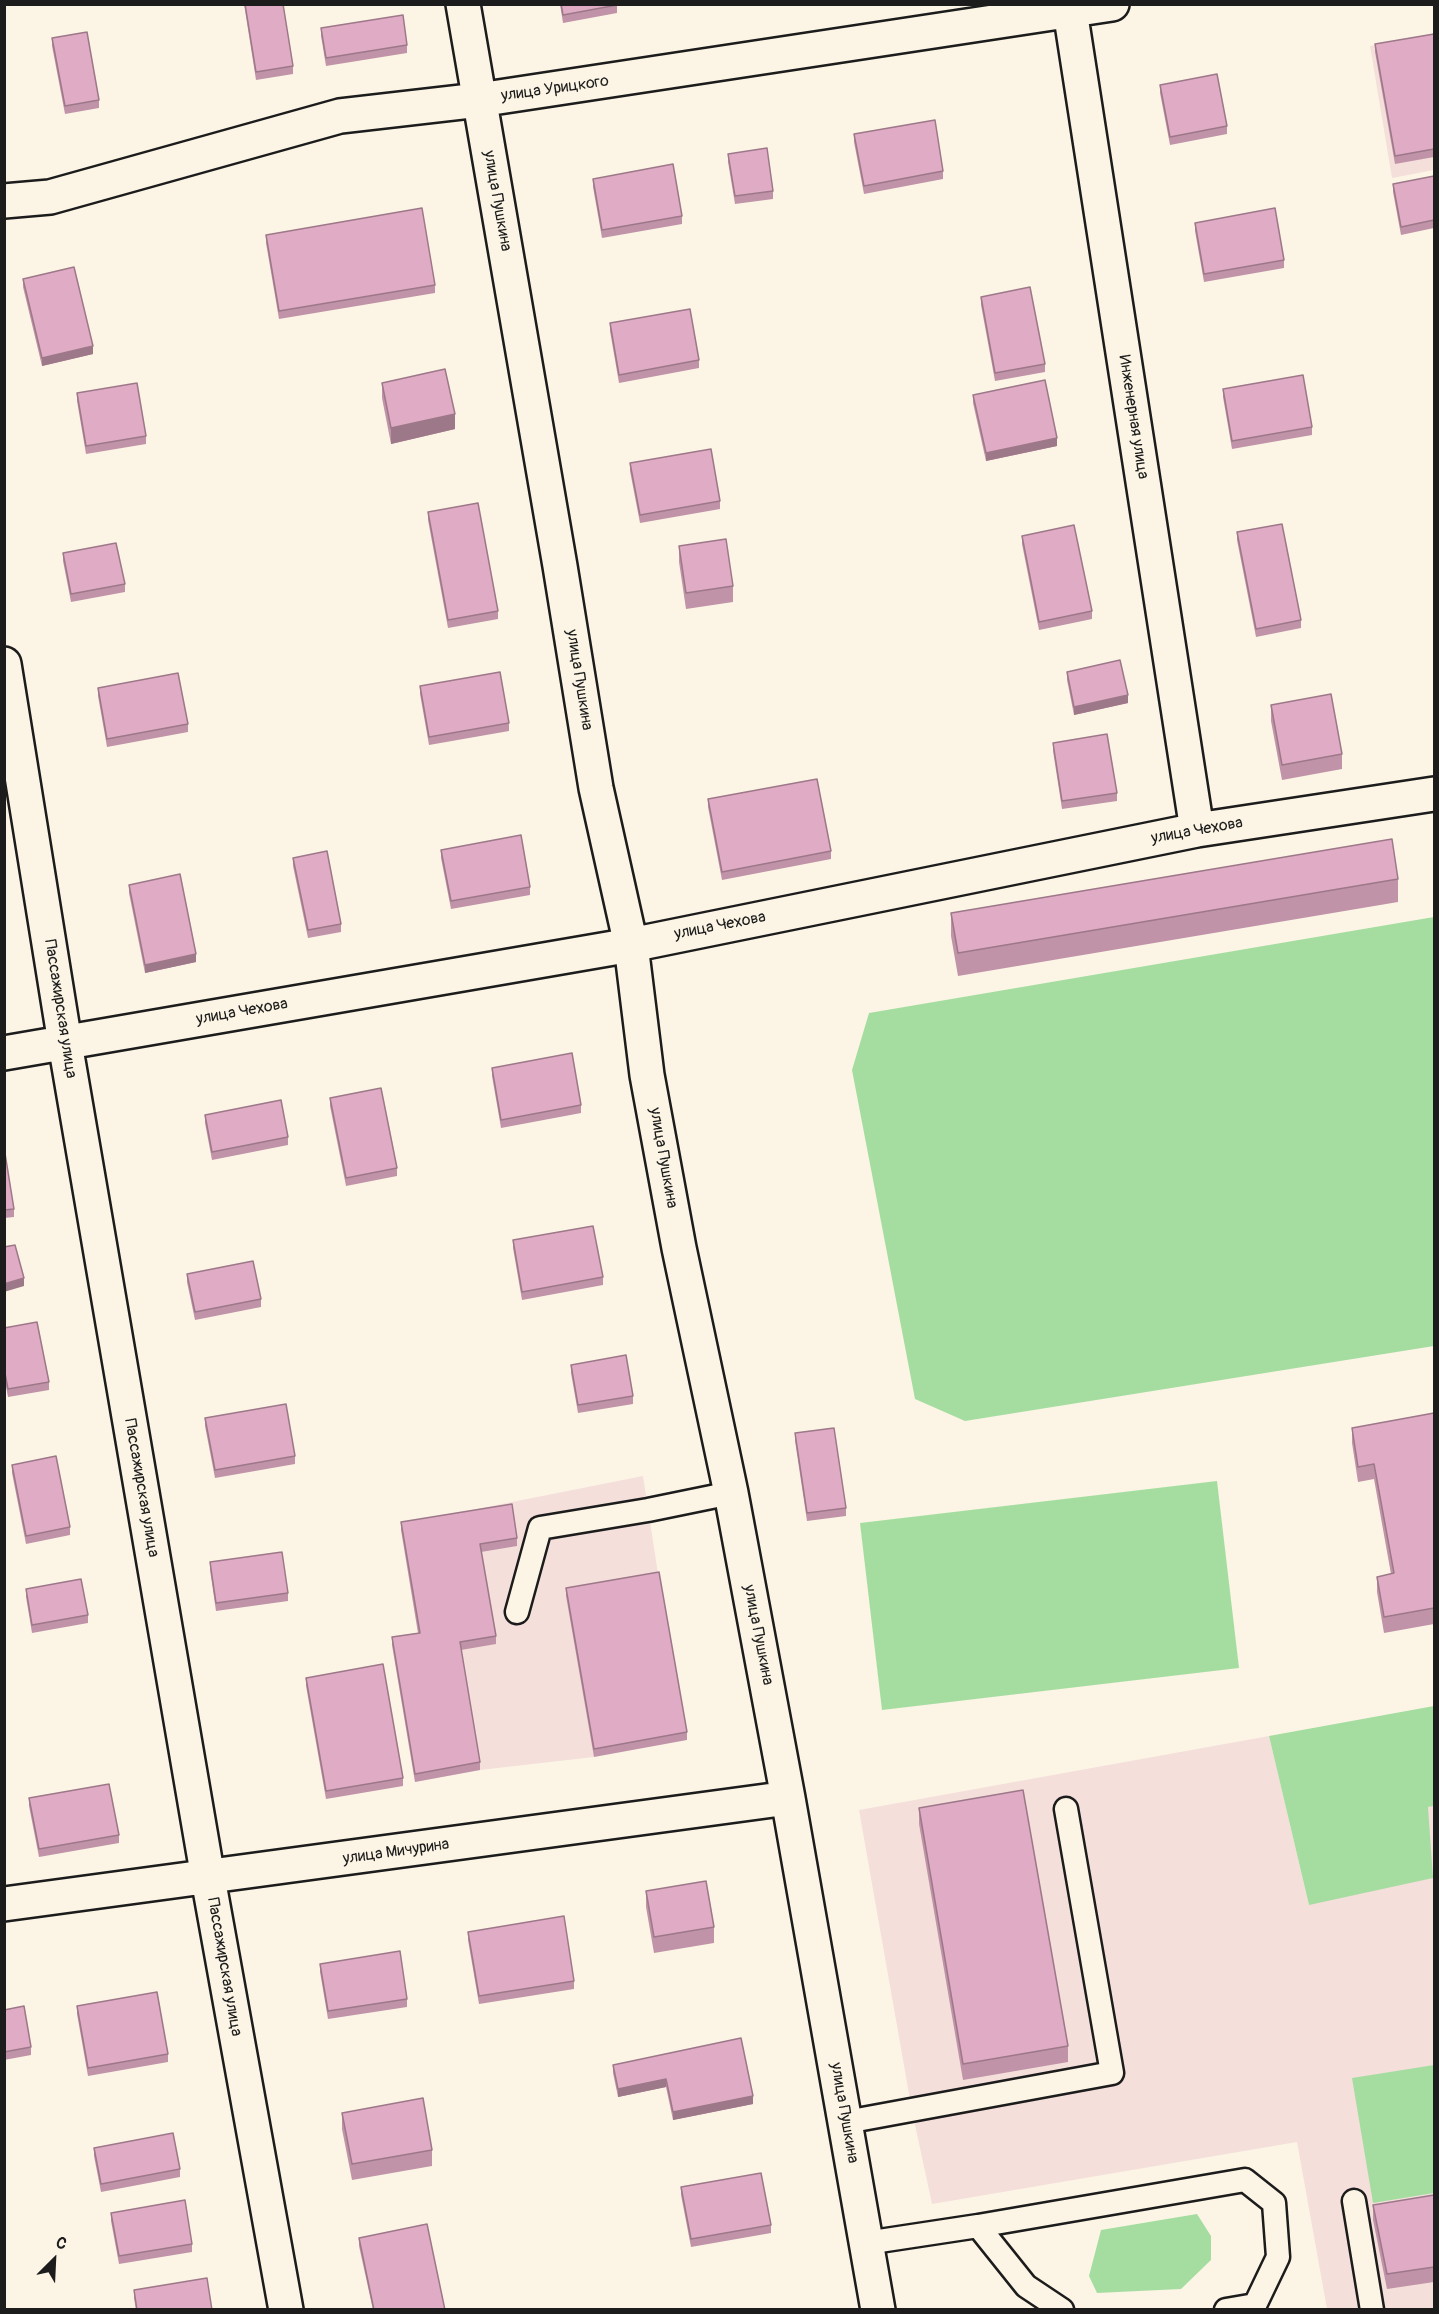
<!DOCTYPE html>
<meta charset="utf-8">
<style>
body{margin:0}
#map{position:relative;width:1439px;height:2314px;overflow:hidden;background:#fcf5e5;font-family:Pangolin,sans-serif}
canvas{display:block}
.frame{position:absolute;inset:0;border:6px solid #1c1c1c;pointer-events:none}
.north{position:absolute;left:24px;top:2230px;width:60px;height:60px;-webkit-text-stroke:4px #fcf5e5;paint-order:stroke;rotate:24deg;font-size:16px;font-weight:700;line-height:24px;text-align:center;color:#1c1c1c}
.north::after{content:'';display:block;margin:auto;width:21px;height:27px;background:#1c1c1c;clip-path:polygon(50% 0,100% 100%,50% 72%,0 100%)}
</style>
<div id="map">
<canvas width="1439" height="2314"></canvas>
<div class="frame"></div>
<div class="north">С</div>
</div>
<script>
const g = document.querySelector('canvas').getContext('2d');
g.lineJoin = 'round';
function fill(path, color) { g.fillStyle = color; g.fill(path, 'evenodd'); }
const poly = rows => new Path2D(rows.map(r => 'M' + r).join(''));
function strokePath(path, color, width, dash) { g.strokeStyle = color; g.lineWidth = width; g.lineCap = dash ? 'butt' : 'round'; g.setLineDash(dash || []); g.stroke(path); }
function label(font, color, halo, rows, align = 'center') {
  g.font = font + ' Pangolin,sans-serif'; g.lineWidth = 6; g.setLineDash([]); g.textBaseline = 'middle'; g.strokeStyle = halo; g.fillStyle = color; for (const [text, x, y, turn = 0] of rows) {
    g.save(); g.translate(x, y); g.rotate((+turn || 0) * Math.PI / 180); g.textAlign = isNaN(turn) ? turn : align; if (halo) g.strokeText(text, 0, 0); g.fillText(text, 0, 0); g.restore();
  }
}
const built = poly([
 [1434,36,1434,170,1392,178,1370,46],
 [643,1476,659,1580,594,1757,480,1770,415,1782,392,1645,420,1640,401,1524],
 [1269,1736,1309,1905,1428,1807,1434,1806,1434,2309,1327,2309,1297,2142,932,2204,912,2111,859,1810]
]);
const green = poly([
 [1434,917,1434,1346,965,1421,915,1399,852,1070,869,1013],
 [1217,1481,1239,1668,882,1710,860,1523],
 [1434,1706,1434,1806,1428,1807,1433,1878,1309,1905,1269,1736],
 [1434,2065,1434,2193,1373,2203,1352,2078],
 [1197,2214,1211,2236,1211,2260,1181,2289,1097,2293,1089,2276,1101,2230]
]);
const service = poly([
 [517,1612,540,1528,648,1510,731,1493],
 [846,2122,1112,2073,1066,1809],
 [1354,2201,1372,2310],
 [978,2226,1245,2180,1274,2203,1278,2257,1255,2305,1226,2310],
 [866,2243,978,2226,1026,2286,1062,2310]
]);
const minor = poly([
 [463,4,560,566,596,788,631,945,647,1075,679,1248,731,1493,788,1798,878,2310],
 [1069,4,1197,830],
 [4,201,50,197,340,116,479,100,1112,4],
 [4,664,65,1043,208,1878,286,2310],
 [4,1053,631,945,1197,830,1434,794],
 [4,1904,788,1798]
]);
const wall = poly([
 [244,4,283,4,293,66,293,74,256,80],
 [560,4,617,4,617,13,563,23],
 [321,28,407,45,407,53,326,66,321,36],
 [1434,34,1434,157,1395,164,1375,52,1375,44],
 [52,38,99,100,99,108,65,114,52,46],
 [1160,85,1227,126,1227,134,1170,145,1160,93],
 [854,134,943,171,943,179,864,194,854,142],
 [728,154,773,191,773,199,735,204,728,162],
 [1434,176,1434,228,1401,235,1393,192,1393,184],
 [593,179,682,216,682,224,602,238,593,187],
 [1195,223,1284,260,1284,268,1204,282,1195,231],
 [266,235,435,285,435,293,279,319,266,243],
 [23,279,93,354,42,366,23,287],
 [981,297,1045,364,1045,372,995,381,981,305],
 [610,323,699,360,699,368,619,383,610,331],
 [382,383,455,429,391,444,382,398],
 [1223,389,1312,427,1312,435,1232,449,1223,397],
 [77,393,146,436,146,444,86,454,77,401],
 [973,395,1057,446,986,461,973,403],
 [630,463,720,501,720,509,640,523,630,471],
 [428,512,498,611,498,619,448,628,428,520],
 [1237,532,1301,620,1301,628,1256,637,1237,540],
 [1022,536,1092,611,1092,619,1039,630,1022,544],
 [679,546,733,586,733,602,686,609,679,562],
 [63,553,125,584,125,592,71,602,63,561],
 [1067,672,1128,703,1074,715,1067,680],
 [420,686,509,723,509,731,429,745,420,694],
 [98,688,188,724,188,732,107,747,98,696],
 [1271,705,1342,754,1342,769,1282,780,1271,721],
 [1053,743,1117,793,1117,801,1062,809,1053,751],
 [708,799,831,851,831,859,722,880,708,807],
 [441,850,530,887,530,895,451,909,441,858],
 [293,858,341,924,341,932,308,938,293,866],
 [1398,879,1398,902,958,976,951,936,951,913],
 [129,885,196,962,145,973,129,893],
 [492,1068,581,1105,581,1113,501,1128,492,1076],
 [330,1098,397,1168,397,1176,346,1186,330,1106],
 [205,1115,288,1137,288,1145,212,1160,205,1123],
 [4,1147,14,1209,14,1217,4,1218],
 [513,1240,603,1277,603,1285,522,1300,513,1248],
 [187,1274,261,1299,261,1307,195,1320,187,1282],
 [4,1328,49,1382,49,1390,8,1397,4,1376],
 [571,1365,633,1396,633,1404,578,1413,571,1373],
 [1434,1413,1434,1624,1384,1633,1377,1592,1377,1577,1391,1574,1374,1479,1358,1482,1352,1443,1352,1428],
 [205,1418,295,1456,295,1464,215,1478,205,1426],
 [795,1433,846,1508,846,1516,807,1521,795,1441],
 [12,1465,70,1527,70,1535,26,1544,12,1473],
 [401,1522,517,1538,517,1546,481,1552,496,1636,496,1644,461,1650,480,1762,480,1770,415,1782,392,1645,392,1637,418,1633,401,1530],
 [210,1562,288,1593,288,1601,216,1611,210,1570],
 [566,1588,687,1732,687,1740,594,1757,566,1596],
 [26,1589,88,1615,88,1623,32,1633,26,1597],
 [306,1678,403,1778,403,1786,326,1799,306,1686],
 [29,1798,119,1835,119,1843,39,1857,29,1806],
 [919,1808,1068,2046,1068,2062,963,2080,919,1824],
 [646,1891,714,1927,714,1943,654,1953,646,1907],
 [468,1932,574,1981,574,1989,479,2004,468,1940],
 [320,1964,407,1999,407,2007,328,2019,320,1972],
 [77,2006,168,2054,168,2062,88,2076,77,2014],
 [4,2010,31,2047,31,2055,4,2060],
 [613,2065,753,2104,673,2120,666,2087,618,2097,613,2073],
 [342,2113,432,2150,432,2166,352,2180,342,2129],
 [94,2148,180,2169,180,2177,101,2192,94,2156],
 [681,2187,771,2225,771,2233,691,2247,681,2195],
 [1434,2195,1434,2282,1387,2289,1373,2220,1373,2205],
 [111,2213,192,2244,192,2252,119,2264,111,2221],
 [359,2238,445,2310,373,2310,359,2246],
 [134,2290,212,2310,136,2310,134,2298]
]);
const shadedWall = poly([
 [93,346,93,354,42,366,42,358],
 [455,414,455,429,391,444,391,428],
 [1057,438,1057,446,986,461,986,453],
 [1128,695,1128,703,1074,715,1074,707],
 [196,954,196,962,145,973,145,965],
 [24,1278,24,1286,4,1292,4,1284],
 [666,2079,666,2087,618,2097,618,2089],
 [753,2096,753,2104,673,2120,673,2112]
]);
const building = poly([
 [245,4,283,4,293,66,256,72,245,4],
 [561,4,617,4,617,5,563,15,561,4],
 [403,15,407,45,326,58,321,28,403,15],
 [87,32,99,100,65,106,52,38,87,32],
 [1434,34,1434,149,1395,156,1375,44,1434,34],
 [1217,74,1227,126,1170,137,1160,85,1217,74],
 [935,120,943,171,864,186,854,134,935,120],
 [767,148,773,191,735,196,728,154,767,148],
 [673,164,682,216,602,230,593,179,673,164],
 [1434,176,1434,220,1401,227,1393,184,1434,176],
 [422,208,435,285,279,311,266,235,422,208],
 [1275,208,1284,260,1204,274,1195,223,1275,208],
 [74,267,93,346,42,358,23,279,74,267],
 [1030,287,1045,364,995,373,981,297,1030,287],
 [690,309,699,360,619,375,610,323,690,309],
 [445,369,455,414,391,428,382,383,445,369],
 [1303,375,1312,427,1232,441,1223,389,1303,375],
 [1045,380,1057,438,986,453,973,395,1045,380],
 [137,383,146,436,86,446,77,393,137,383],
 [711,449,720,501,640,515,630,463,711,449],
 [478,503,498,611,448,620,428,512,478,503],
 [1282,524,1301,620,1256,629,1237,532,1282,524],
 [1074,525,1092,611,1039,622,1022,536,1074,525],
 [726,539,733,586,686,593,679,546,726,539],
 [116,543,125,584,71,594,63,553,116,543],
 [1120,660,1128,695,1074,707,1067,672,1120,660],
 [500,672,509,723,429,737,420,686,500,672],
 [178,673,188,724,107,739,98,688,178,673],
 [1331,694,1342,754,1282,765,1271,705,1331,694],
 [1107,734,1117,793,1062,801,1053,743,1107,734],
 [817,779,831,851,722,872,708,799,817,779],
 [521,835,530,887,451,901,441,850,521,835],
 [1392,839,1398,879,958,953,951,913,1392,839],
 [327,851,341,924,308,930,293,858,327,851],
 [180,874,196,954,145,965,129,885,180,874],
 [572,1053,581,1105,501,1120,492,1068,572,1053],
 [381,1088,397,1168,346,1178,330,1098,381,1088],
 [281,1100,288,1137,212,1152,205,1115,281,1100],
 [4,1147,14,1209,4,1210,4,1147],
 [593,1226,603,1277,522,1292,513,1240,593,1226],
 [15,1245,24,1278,4,1284,4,1247,15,1245],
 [253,1261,261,1299,195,1312,187,1274,253,1261],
 [37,1322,49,1382,8,1389,4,1368,4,1328,37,1322],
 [626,1355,633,1396,578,1405,571,1365,626,1355],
 [286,1404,295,1456,215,1470,205,1418,286,1404],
 [1434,1413,1434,1608,1384,1617,1377,1577,1394,1573,1374,1464,1358,1467,1352,1428,1434,1413],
 [834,1428,846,1508,807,1513,795,1433,834,1428],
 [56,1456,70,1527,26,1536,12,1465,56,1456],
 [512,1504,517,1538,480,1544,496,1636,460,1642,480,1762,415,1774,392,1637,420,1633,401,1522,512,1504],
 [282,1552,288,1593,216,1603,210,1562,282,1552],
 [659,1572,687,1732,594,1749,566,1588,659,1572],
 [81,1579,88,1615,32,1625,26,1589,81,1579],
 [383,1664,403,1778,326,1791,306,1678,383,1664],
 [109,1784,119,1835,39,1849,29,1798,109,1784],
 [1023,1790,1068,2046,963,2064,919,1808,1023,1790],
 [706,1881,714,1927,654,1937,646,1891,706,1881],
 [564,1916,574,1981,479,1996,468,1932,564,1916],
 [400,1951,407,1999,328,2011,320,1964,400,1951],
 [157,1992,168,2054,88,2068,77,2006,157,1992],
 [24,2006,31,2047,4,2052,4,2010,24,2006],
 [741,2038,753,2096,673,2112,666,2079,618,2089,613,2065,741,2038],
 [423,2098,432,2150,352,2164,342,2113,423,2098],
 [173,2133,180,2169,101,2184,94,2148,173,2133],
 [761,2173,771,2225,691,2239,681,2187,761,2173],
 [1434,2195,1434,2267,1387,2274,1373,2205,1434,2195],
 [185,2200,192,2244,119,2256,111,2213,185,2200],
 [427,2224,445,2310,374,2310,359,2238,427,2224],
 [207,2278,212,2310,137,2310,134,2290,207,2278]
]);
const streetNames = [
 ["улица Урицкого",555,89,-8],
 ["улица Пушкина",497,201,80],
 ["Инженерная улица",1133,417,81],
 ["улица Пушкина",579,680,81],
 ["улица Чехова",1197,831,-10],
 ["улица Чехова",720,926,-11],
 ["Пассажирская улица",60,1009,81],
 ["улица Чехова",242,1012,-10],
 ["улица Пушкина",663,1158,80],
 ["Пассажирская улица",141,1488,80],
 ["улица Пушкина",758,1635,79],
 ["улица Мичурина",396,1852,-8],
 ["Пассажирская улица",224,1967,80],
 ["улица Пушкина",844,2113,80]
];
fill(built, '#f4dfdb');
fill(green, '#a5dda1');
strokePath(service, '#1c1c1c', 27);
strokePath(minor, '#1c1c1c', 38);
strokePath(service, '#fcf5e5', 22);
strokePath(minor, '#fcf5e5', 33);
fill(wall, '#c193a9');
fill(shadedWall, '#9d7889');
fill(building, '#e0abc4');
strokePath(building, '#9d7889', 1.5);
label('16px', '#1c1c1c', '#fcf5e5', streetNames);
</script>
